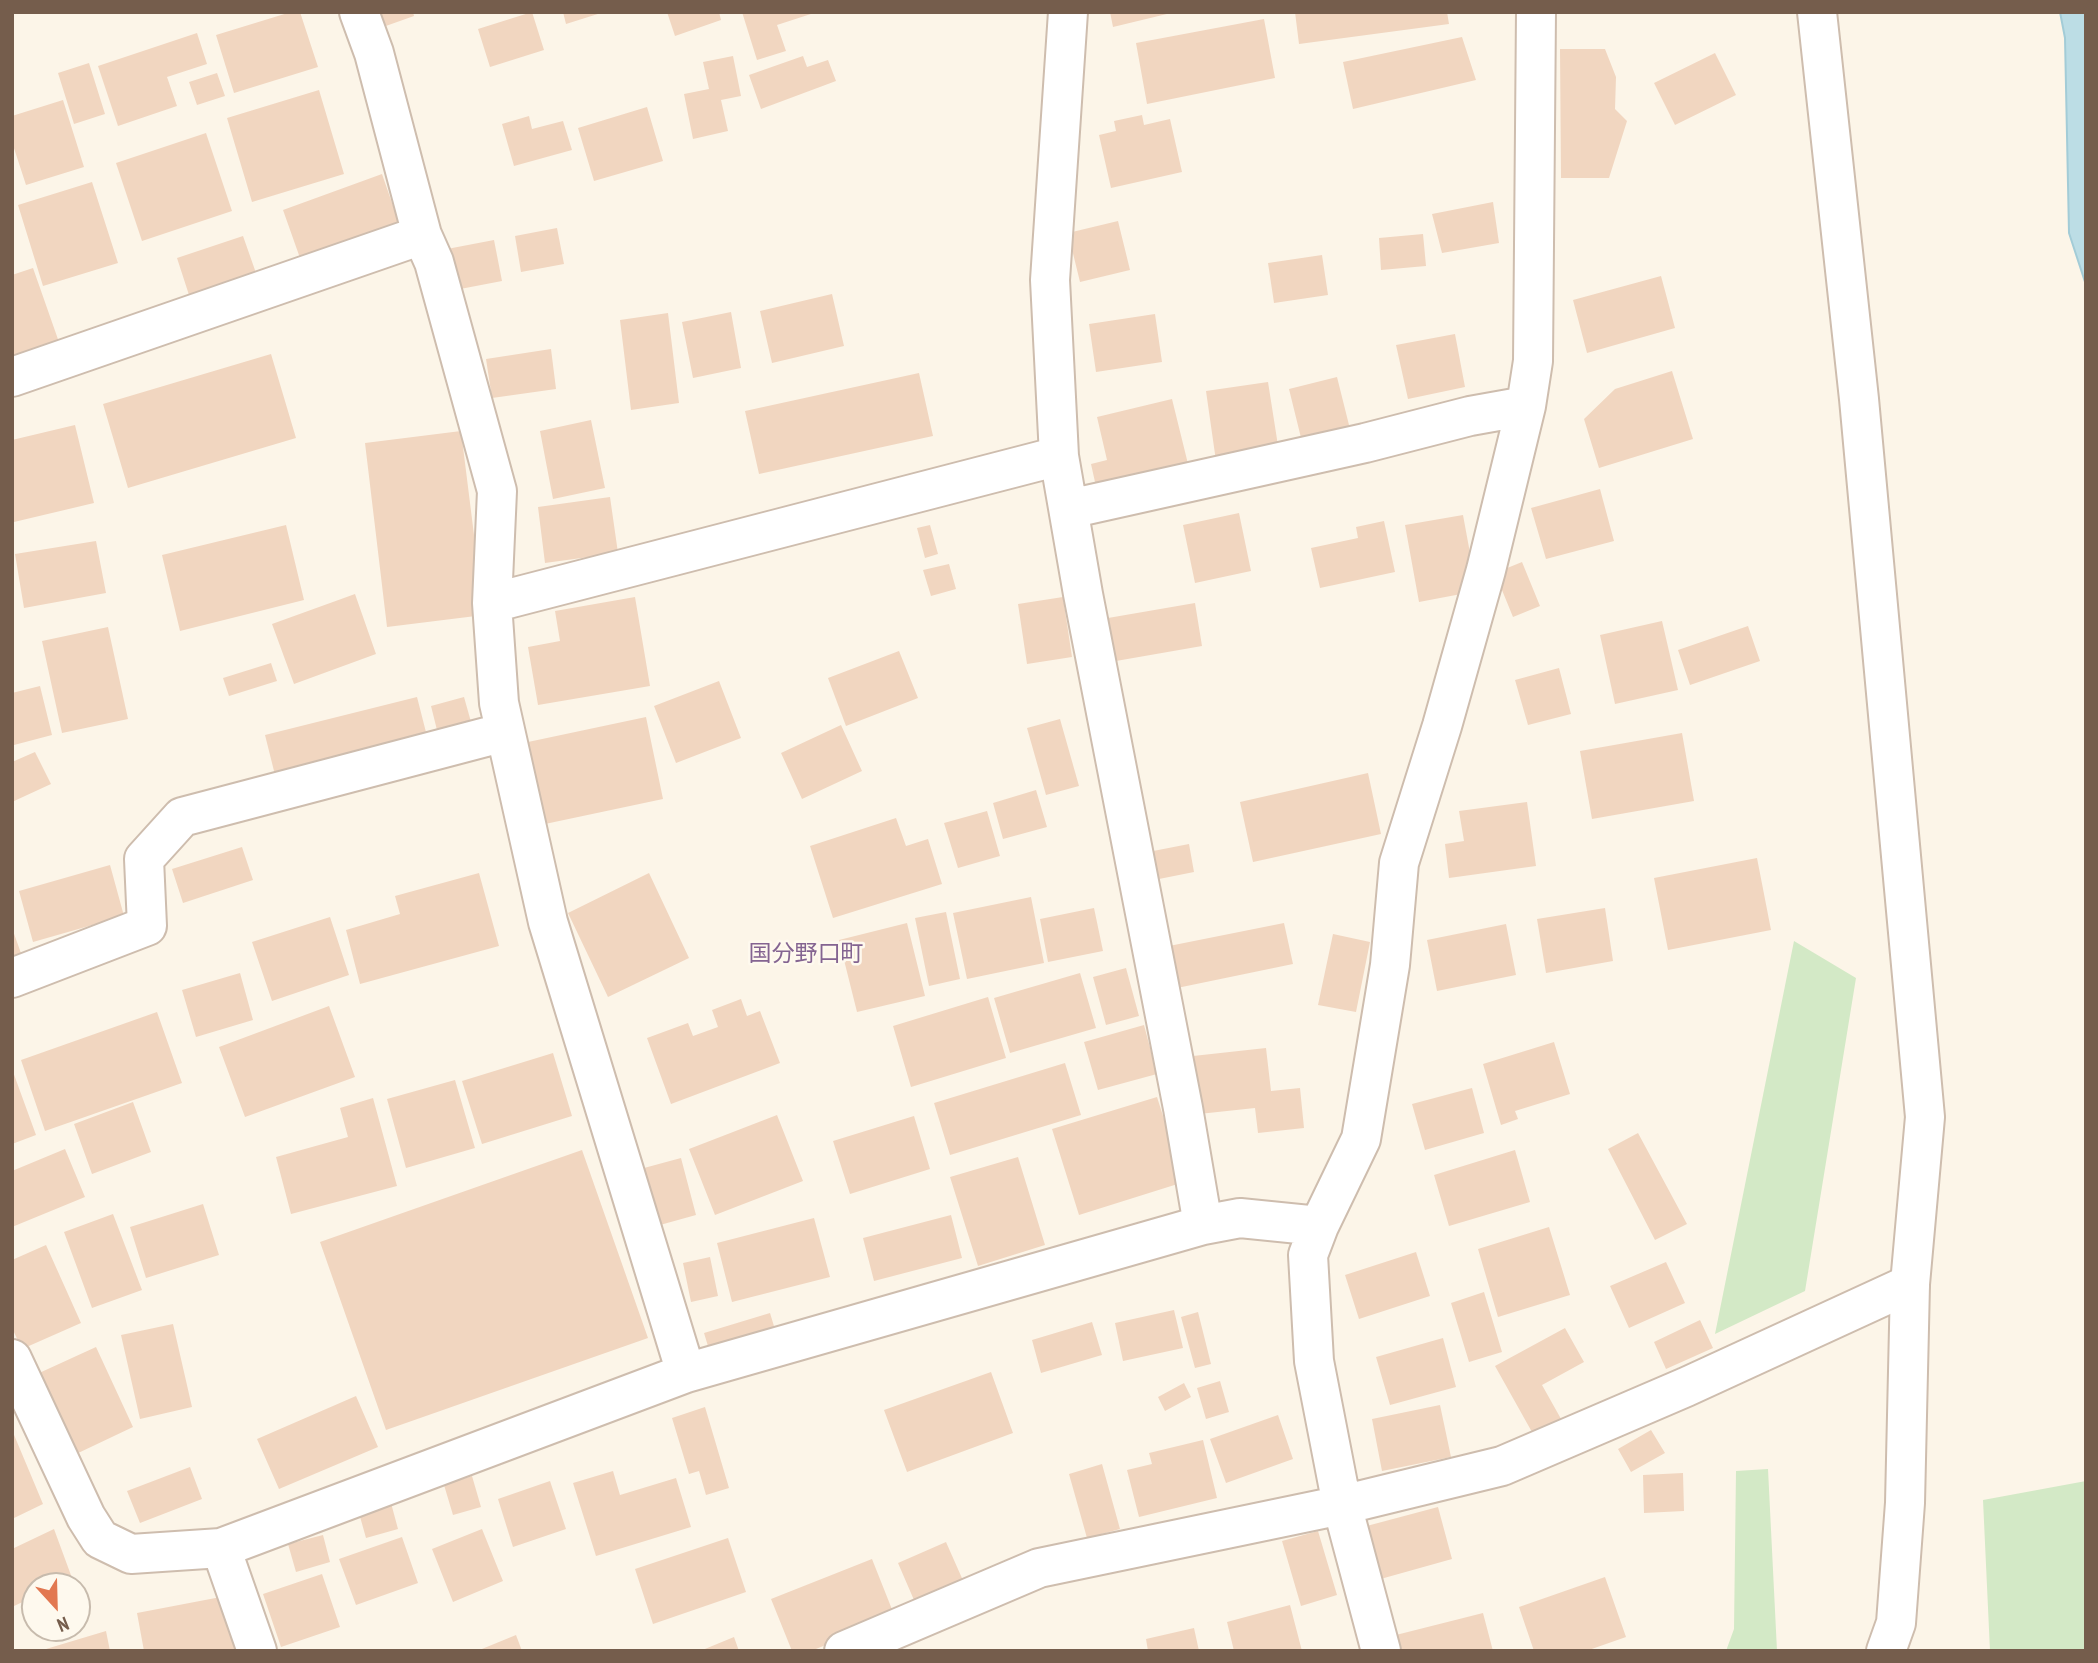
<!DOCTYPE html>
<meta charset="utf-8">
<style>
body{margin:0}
#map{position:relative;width:2098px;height:1663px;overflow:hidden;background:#fcf5e8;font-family:"PT Sans Narrow",sans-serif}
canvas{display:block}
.frame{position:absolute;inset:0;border:14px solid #755d4c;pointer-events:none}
.north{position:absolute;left:21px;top:1572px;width:70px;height:70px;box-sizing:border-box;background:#fef9ee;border:2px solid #c7bbad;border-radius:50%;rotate:158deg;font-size:19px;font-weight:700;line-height:28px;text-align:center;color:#755d4c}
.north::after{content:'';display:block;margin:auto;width:24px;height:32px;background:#e27851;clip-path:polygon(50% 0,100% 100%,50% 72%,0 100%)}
</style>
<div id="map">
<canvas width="2098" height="1663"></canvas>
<div class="frame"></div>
<div class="north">N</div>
</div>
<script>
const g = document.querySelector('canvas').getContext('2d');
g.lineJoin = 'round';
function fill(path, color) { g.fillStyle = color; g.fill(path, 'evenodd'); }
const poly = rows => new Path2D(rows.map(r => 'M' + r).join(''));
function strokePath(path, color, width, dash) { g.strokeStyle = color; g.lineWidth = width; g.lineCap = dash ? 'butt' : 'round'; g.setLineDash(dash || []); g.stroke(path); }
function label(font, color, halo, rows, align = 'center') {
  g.font = font + ' "PT Sans Narrow","Noto Sans JP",sans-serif'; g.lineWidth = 5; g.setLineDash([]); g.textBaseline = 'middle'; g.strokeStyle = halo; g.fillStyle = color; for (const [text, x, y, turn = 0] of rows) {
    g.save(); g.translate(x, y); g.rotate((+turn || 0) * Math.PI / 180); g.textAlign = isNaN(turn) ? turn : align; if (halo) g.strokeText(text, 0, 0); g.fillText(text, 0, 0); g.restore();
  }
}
const green = poly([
 [1794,941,1856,978,1805,1291,1715,1334],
 [1768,1469,1777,1651,1726,1651,1734,1629,1736,1471],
 [2086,1481,2086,1651,1990,1651,1983,1500]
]);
const water = poly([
 [2060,12,2086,12,2086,285,2069,233,2065,38,2060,12]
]);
const building = poly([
 [291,12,300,12,318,67,234,93,216,35],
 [379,12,413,12,414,16,383,27],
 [532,12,544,50,490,67,478,29],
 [563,12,601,12,601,13,566,24],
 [667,12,719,12,721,20,675,36],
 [742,12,814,12,814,13,777,25,786,51,757,60],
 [1110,12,1171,12,1171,13,1113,27],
 [1295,12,1447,12,1449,24,1299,44],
 [1264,19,1275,78,1147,104,1136,43],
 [197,33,207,64,167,77,177,106,118,126,98,66],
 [1462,37,1476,80,1353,109,1343,62],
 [1560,49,1605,49,1616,77,1615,109,1627,121,1609,178,1561,178],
 [1715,53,1736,95,1675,125,1654,83],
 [733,56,741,96,721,100,728,131,693,139,684,94,709,89,703,62],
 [803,56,807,67,828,60,836,81,761,109,749,75],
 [89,63,105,114,74,124,58,73],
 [217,73,225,96,197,105,189,82],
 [319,90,344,174,252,202,227,118],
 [63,100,84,167,26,185,12,142,12,116],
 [647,107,663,161,594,181,578,128],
 [1142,115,1144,125,1170,119,1182,172,1111,188,1099,135,1116,131,1114,121],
 [529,116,532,129,563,121,572,150,514,166,502,124],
 [206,133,232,211,142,241,116,163],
 [382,174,399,223,300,258,283,210],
 [92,182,118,263,43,286,18,205],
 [1493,202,1499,243,1442,253,1432,214],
 [1118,221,1130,270,1080,282,1068,233],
 [557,228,564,264,521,272,515,236],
 [1423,234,1426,266,1381,270,1379,238],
 [243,236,256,273,189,295,177,258],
 [494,240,502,281,455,290,447,249],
 [1322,255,1328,295,1274,303,1268,263],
 [33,268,60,345,12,362,12,275],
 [1661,276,1675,328,1587,353,1573,300],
 [832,294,844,346,772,363,760,311],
 [731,312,741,368,693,378,682,322],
 [668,313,679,403,631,410,620,320],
 [1155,314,1162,362,1096,372,1089,324],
 [1455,334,1465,387,1408,399,1396,345],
 [551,349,556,389,492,398,486,359],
 [271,354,296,438,128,488,103,404],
 [1672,371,1693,439,1599,468,1584,419,1615,389],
 [919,373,933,436,759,474,745,411],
 [1337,377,1351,433,1303,446,1289,389],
 [1268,382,1279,452,1216,461,1206,391],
 [1172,399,1189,468,1097,491,1091,464,1107,460,1097,417],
 [591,420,605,488,553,499,540,431],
 [75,425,94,503,14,522,12,440],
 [461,431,484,615,387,627,365,443],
 [1600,489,1614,541,1546,559,1531,508],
 [610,497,618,553,545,563,538,507],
 [1239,513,1251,571,1195,583,1183,525],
 [1463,515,1477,591,1419,602,1405,525],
 [1384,521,1395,572,1320,588,1311,548,1358,538,1356,527],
 [286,525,304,600,180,631,162,555],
 [930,525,938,554,925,558,917,528],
 [96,541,106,593,24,608,15,554],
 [1522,562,1540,606,1513,617,1495,573],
 [949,564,956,589,931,596,923,570],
 [355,594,376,654,294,684,272,624],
 [635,597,650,686,538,705,528,647,560,641,555,611],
 [1063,597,1072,657,1027,664,1018,604],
 [1195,603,1202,646,1116,661,1108,618],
 [1662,621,1678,690,1615,704,1600,635],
 [1748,626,1760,661,1690,685,1678,650],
 [108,627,128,719,62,733,42,641],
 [899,651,918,698,846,726,828,678],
 [271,663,277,681,229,696,223,678],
 [1559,668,1571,714,1528,725,1515,680],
 [719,681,741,738,676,763,654,706],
 [40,686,52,735,14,745,12,693],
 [417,697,428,740,276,779,265,735],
 [464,697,473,729,439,738,431,706],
 [646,717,663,799,545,824,528,742],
 [1060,719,1079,786,1046,795,1027,728],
 [841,725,862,771,802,799,781,753],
 [1682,733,1694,801,1592,819,1580,751],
 [35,752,51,784,12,802,12,762],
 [1368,773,1381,834,1253,862,1240,802],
 [1036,790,1047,827,1003,839,993,803],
 [1527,802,1536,866,1449,878,1445,844,1464,841,1459,811],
 [987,811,1000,856,958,868,944,823],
 [896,818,906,846,928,839,942,884,833,918,810,846],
 [1189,844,1194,872,1149,881,1143,853],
 [242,847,253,880,183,903,172,869],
 [1757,858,1771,930,1668,950,1654,878],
 [110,865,124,916,33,942,19,891],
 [479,873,499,946,360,984,346,930,400,914,395,896],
 [649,873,689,958,608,997,568,913],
 [1031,897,1044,963,967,979,953,913],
 [1094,908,1103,951,1048,962,1040,919],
 [1605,908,1613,961,1546,973,1537,919],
 [946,912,960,979,929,986,915,918],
 [330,917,349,975,272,1001,252,942],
 [907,923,925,996,857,1012,839,940],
 [1284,923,1293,964,1177,988,1169,946],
 [1506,924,1516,975,1437,991,1427,940],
 [12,928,22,956,12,959],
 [1333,934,1370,942,1356,1012,1318,1005],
 [1126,968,1139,1016,1106,1025,1093,977],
 [240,973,253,1020,196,1037,182,990],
 [1080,973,1096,1028,1010,1053,994,998],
 [988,997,1006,1058,911,1087,893,1026],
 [741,999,747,1016,760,1011,780,1063,671,1104,647,1038,688,1023,693,1036,718,1027,712,1010],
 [329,1006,355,1077,245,1117,219,1047],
 [157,1012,182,1083,45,1131,21,1060],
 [1144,1025,1157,1074,1098,1090,1084,1042],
 [1554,1042,1570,1094,1515,1111,1518,1119,1501,1125,1483,1064],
 [1266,1048,1271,1091,1300,1088,1304,1128,1258,1133,1255,1108,1199,1114,1193,1056],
 [553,1053,572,1116,482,1144,462,1081],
 [1065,1063,1081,1115,950,1155,934,1103],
 [12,1069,36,1135,12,1144],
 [455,1080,475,1148,406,1168,387,1099],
 [1472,1088,1484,1133,1425,1150,1412,1104],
 [1157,1097,1184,1182,1079,1215,1052,1129],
 [373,1098,397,1186,291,1214,276,1157,348,1137,340,1108],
 [133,1102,151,1152,92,1174,74,1124],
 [777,1115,803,1181,715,1215,689,1149],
 [914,1116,930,1169,850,1194,833,1141],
 [1638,1133,1687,1224,1655,1240,1608,1149],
 [65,1149,85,1197,12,1227,12,1171],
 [582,1150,648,1338,386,1430,320,1242],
 [1515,1150,1530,1202,1449,1226,1434,1175],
 [1018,1157,1045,1245,978,1266,950,1177],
 [681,1158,696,1215,660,1225,644,1168],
 [203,1204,219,1255,146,1278,130,1227],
 [113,1214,142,1290,92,1308,64,1232],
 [951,1215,962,1258,874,1281,863,1238],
 [814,1218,830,1277,732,1302,717,1243],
 [1549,1227,1570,1295,1498,1317,1478,1249],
 [46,1245,81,1323,22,1349,12,1328,12,1260],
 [1416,1252,1430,1296,1359,1319,1345,1275],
 [710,1257,718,1296,691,1302,683,1263],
 [1666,1262,1685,1303,1629,1328,1610,1286],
 [1484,1292,1502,1352,1469,1362,1451,1303],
 [1174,1310,1183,1348,1123,1361,1115,1323],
 [1198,1312,1211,1364,1195,1368,1181,1317],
 [770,1313,777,1336,711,1356,704,1333],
 [1700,1320,1713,1348,1666,1369,1654,1342],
 [1092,1322,1102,1355,1041,1373,1032,1340],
 [173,1324,192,1407,140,1419,121,1335],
 [1565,1328,1584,1362,1542,1385,1565,1426,1537,1441,1495,1366],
 [1443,1338,1456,1387,1390,1405,1376,1357],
 [96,1347,133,1427,74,1455,37,1374],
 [991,1372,1013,1433,907,1472,884,1410],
 [1220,1381,1229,1412,1206,1419,1197,1388],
 [1184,1383,1191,1397,1165,1411,1158,1397],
 [356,1396,378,1447,279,1489,257,1439],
 [1440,1405,1451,1457,1382,1471,1372,1419],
 [705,1407,729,1488,706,1495,699,1471,689,1474,672,1418],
 [1278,1415,1293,1459,1226,1483,1210,1439],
 [12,1430,43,1504,12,1519],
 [1651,1430,1665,1453,1631,1472,1618,1449],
 [1203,1440,1217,1498,1139,1517,1127,1470,1152,1464,1149,1453],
 [1102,1464,1120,1529,1087,1538,1069,1474],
 [190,1467,202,1499,140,1523,127,1491],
 [613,1471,620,1495,676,1478,691,1527,596,1556,573,1483],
 [1683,1473,1684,1511,1644,1513,1643,1475],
 [472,1476,481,1507,453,1515,444,1485],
 [550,1481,566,1529,513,1547,498,1499],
 [391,1503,398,1529,366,1538,359,1513],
 [1438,1507,1452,1559,1377,1580,1363,1527],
 [54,1529,72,1578,55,1586,35,1586,35,1596,12,1607,12,1549],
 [482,1529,503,1581,453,1602,432,1549],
 [1318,1531,1337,1595,1301,1606,1282,1541],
 [323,1535,330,1562,296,1572,288,1544],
 [402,1537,418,1583,356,1605,339,1559],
 [728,1538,746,1592,653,1624,635,1569],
 [946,1542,965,1585,917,1607,898,1563],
 [872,1559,895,1617,811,1651,792,1651,771,1599],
 [322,1574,340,1627,281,1647,263,1594],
 [1605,1577,1626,1637,1586,1651,1534,1651,1519,1607],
 [226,1596,236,1651,144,1651,137,1613],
 [1290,1605,1302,1651,1234,1651,1227,1622],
 [1483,1613,1493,1651,1391,1651,1388,1637],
 [1194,1628,1199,1651,1148,1651,1146,1639],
 [106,1631,110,1651,47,1651,46,1649],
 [516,1635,522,1651,477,1651],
 [734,1637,739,1651,700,1651]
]);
const minor = poly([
 [359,12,374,53,422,235,434,262,497,491,492,603,499,703,548,922,686,1373],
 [1068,12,1050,280,1059,456,1083,594,1183,1108,1203,1225],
 [12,377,422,235],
 [1069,509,1365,443,1470,416,1526,406],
 [492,603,1059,456],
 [12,978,147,926,144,859,182,817,505,732],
 [12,1359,86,1517,100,1539,131,1554,221,1548,686,1373,1203,1225,1240,1218,1319,1226],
 [221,1548,257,1651],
 [844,1651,1039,1568,1342,1505,1502,1466,1686,1387,1910,1284],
 [1381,1651,1342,1505,1314,1361,1308,1255,1319,1226,1361,1139,1390,965,1399,863,1442,726,1486,570,1526,406,1533,361,1536,12]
]);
const tertiary = poly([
 [1817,12,1859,399,1925,1117,1910,1284,1905,1503,1896,1623,1886,1651]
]);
const quarterNames = [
 ["国分野口町",806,954]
];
fill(green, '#d3e9c6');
fill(water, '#bcdde5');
strokePath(water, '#a3ccd7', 2);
fill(building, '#f1d6c0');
strokePath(minor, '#cebdae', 42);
strokePath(tertiary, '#cebdae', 42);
strokePath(minor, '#fff', 38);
strokePath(tertiary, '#fff', 38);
label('23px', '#846491', '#fef9ee', quarterNames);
</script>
